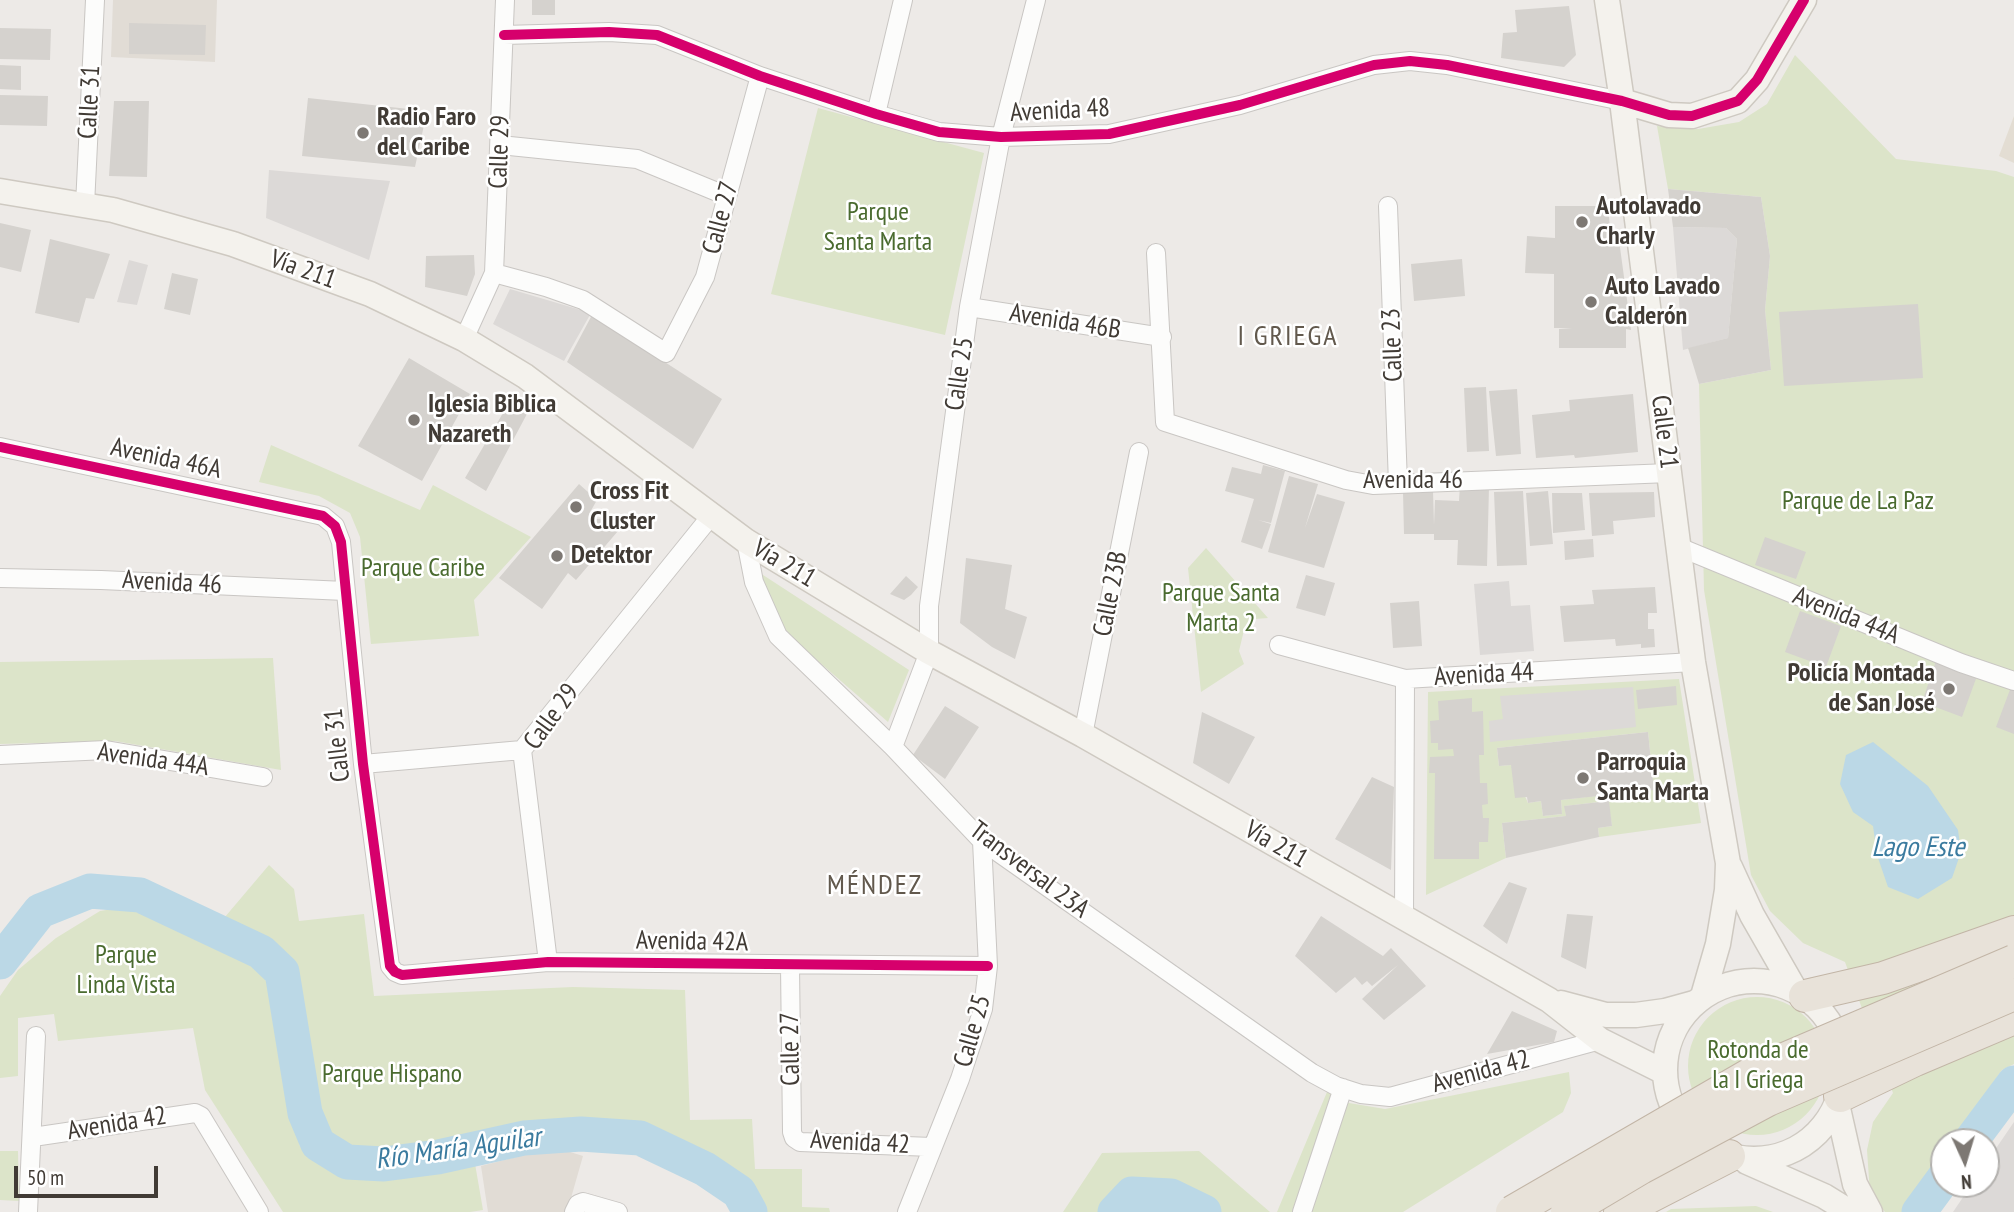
<!DOCTYPE html>
<meta charset="utf-8">
<style>
body{margin:0}
#map{position:relative;width:2014px;height:1212px;overflow:hidden;background:#edeae7;font-family:"PT Sans Narrow",sans-serif}
canvas{display:block}
.north{position:absolute;left:1930px;top:1128px;width:70px;height:70px;box-sizing:border-box;background:#fff;border:2px solid #b3b1ae;border-radius:50%;rotate:176deg;font-size:19px;font-weight:700;line-height:28px;text-align:center;color:#413b35}
.north::after{content:'';display:block;margin:auto;width:24px;height:32px;background:#7d7873;clip-path:polygon(50% 0,100% 100%,50% 72%,0 100%)}
.scale{position:absolute;left:14px;top:1166px;width:144px;height:32px;box-sizing:border-box;border:4px solid #413b35;border-top:0;padding-left:9px;font-size:21px;line-height:24px;white-space:nowrap;color:#413b35;-webkit-text-stroke:5px #fff;paint-order:stroke}
</style>
<div id="map">
<canvas width="2014" height="1212"></canvas>
<div class="north">N</div>
<div class="scale">50 m</div>
</div>
<script>
const g = document.querySelector('canvas').getContext('2d');
g.lineJoin = 'round';
function fill(path, color) { g.fillStyle = color; g.fill(path, 'evenodd'); }
const poly = rows => new Path2D(rows.map(r => 'M' + r).join(''));
function strokePath(path, color, width, dash) { g.strokeStyle = color; g.lineWidth = width; g.lineCap = dash ? 'butt' : 'round'; g.setLineDash(dash || []); g.stroke(path); }
function label(font, color, halo, rows, align = 'center') {
  g.font = font + ' "PT Sans Narrow",sans-serif'; g.lineWidth = 5; g.setLineDash([]); g.textBaseline = 'middle'; g.strokeStyle = halo; g.fillStyle = color; for (const [text, x, y, turn = 0] of rows) {
    g.save(); g.translate(x, y); g.rotate((+turn || 0) * Math.PI / 180); g.textAlign = isNaN(turn) ? turn : align; if (halo) g.strokeText(text, 0, 0); g.fillText(text, 0, 0); g.restore();
  }
}
const residential = poly([
 [113,0,217,0,215,62,111,57],
 [543,1150,567,1151,583,1156,567,1212,488,1212,481,1166]
]);
const education = poly([
 [2014,116,2014,163,1999,156]
]);
const green = poly([
 [1795,55,1896,159,1996,171,2014,177,2014,1064,2002,1070,1951,1142,1944,1142,1944,1152,1902,1212,1885,1212,1870,1194,1867,1150,1873,1122,1893,1093,1845,962,1803,943,1770,911,1751,875,1704,590,1699,384,1771,370,1765,310,1770,256,1761,197,1668,189,1657,126,1698,129,1739,122,1767,104],
 [818,108,984,153,945,335,771,294],
 [271,445,420,510,433,485,531,537,474,600,479,636,371,644,360,537,350,513,319,496,259,482],
 [1206,548,1268,618,1255,619,1245,626,1239,651,1244,664,1201,692,1188,568],
 [760,573,909,670,888,722,803,648,783,627],
 [273,658,281,770,115,741,0,744,0,662],
 [1679,679,1701,823,1599,837,1598,828,1612,826,1608,801,1565,806,1566,816,1502,823,1506,858,1426,895,1428,692],
 [1648,732,1654,789,1561,800,1562,814,1543,816,1541,801,1528,803,1511,765,1499,766,1497,748],
 [269,865,294,889,299,921,364,914,374,996,573,987,685,990,690,1120,752,1119,755,1169,802,1169,802,1207,829,1208,830,1212,755,1212,742,1189,709,1165,645,1133,589,1127,524,1131,392,1157,350,1156,320,1136,310,1109,290,973,267,949,219,924],
 [131,906,174,922,226,947,261,972,272,992,287,1097,300,1146,331,1168,359,1175,415,1172,474,1158,483,1210,470,1212,283,1212,205,1090,193,1028,58,1041,54,1014,18,1018,18,1076,0,1078,0,996,18,970,56,938,100,911],
 '1688 1066a69 69 0 1 1 138 0a69 69 0 1 1-138 0Z',
 [1569,1072,1571,1093,1563,1112,1403,1212,1277,1212,1327,1092,1349,1103,1385,1109],
 [0,1151,18,1151,19,1201,0,1200],
 [1199,1151,1270,1212,1063,1212,1102,1153],
 [1756,1206,1773,1212,1666,1212,1671,1209]
]);
const parking = poly([
 [269,170,390,181,369,260,266,218],
 [1673,227,1726,228,1737,239,1728,338,1683,350],
 [129,260,148,265,137,305,117,302],
 [510,289,591,313,564,361,493,324],
 [1509,581,1511,606,1530,605,1534,651,1480,655,1474,584],
 [1633,687,1636,727,1490,742,1489,721,1503,719,1500,696],
 [2014,1122,2014,1212,1953,1212,1972,1184,1986,1184,1986,1163]
]);
const water = poly([
 [1873,742,1928,786,1958,830,1961,852,1952,878,1918,899,1888,887,1877,855,1873,826,1853,812,1840,784,1846,755]
]);
const river = poly([
 [0,962,40,911,90,891,140,895,261,952,282,972,305,1113,318,1144,347,1162,384,1164,438,1157,524,1138,581,1134,640,1138,705,1169,739,1192,750,1212],
 [1970,1142,2014,1083],
 [1115,1212,1132,1194,1171,1196,1204,1212],
 [1919,1212,1944,1178]
]);
const building = poly([
 [532,0,555,0,555,15,532,15],
 [1569,6,1576,55,1564,67,1501,58,1503,33,1517,32,1515,10],
 [129,23,206,25,205,55,129,54],
 [0,28,51,29,50,60,0,59],
 [0,65,21,66,21,90,0,89],
 [0,95,48,96,47,126,0,125],
 [308,98,427,111,415,167,302,156],
 [114,101,149,101,147,177,109,176],
 [1668,189,1761,197,1770,256,1765,310,1771,370,1699,384,1688,348,1728,338,1737,239,1726,228,1673,227],
 [1555,206,1608,206,1611,240,1619,240,1624,277,1631,330,1626,329,1626,348,1559,348,1559,329,1572,328,1554,328,1554,274,1525,273,1527,236,1555,238],
 [0,223,31,230,21,272,0,267],
 [50,239,110,254,94,299,86,298,79,323,35,313],
 [474,255,475,274,467,296,425,287,426,256],
 [1462,259,1465,296,1414,301,1411,264],
 [172,273,198,279,190,315,164,309],
 [1918,304,1923,378,1784,386,1779,312],
 [592,315,722,399,693,449,567,362],
 [409,358,470,394,422,481,358,446],
 [1486,387,1489,451,1467,452,1464,388],
 [1517,389,1521,454,1496,456,1489,391],
 [1633,394,1638,452,1575,458,1574,455,1536,458,1532,415,1570,411,1569,400],
 [510,401,528,412,486,491,465,478],
 [1263,465,1285,471,1271,523,1258,520,1271,524,1262,549,1241,542,1254,499,1225,491,1232,467,1261,474],
 [1289,476,1318,484,1305,528,1317,494,1345,502,1324,568,1268,552],
 [579,484,597,500,589,514,596,519,615,518,624,524,576,580,568,573,542,609,499,578],
 [1460,485,1489,487,1487,566,1457,565,1458,540,1434,540,1434,534,1404,534,1403,492,1433,491,1434,525,1435,500,1459,501],
 [1523,491,1527,565,1497,566,1494,492],
 [1548,491,1553,544,1530,546,1526,493],
 [1654,492,1655,517,1613,521,1614,534,1592,536,1589,493],
 [1552,493,1582,493,1585,530,1553,533],
 [1765,537,1806,552,1796,579,1755,565],
 [1593,539,1594,557,1565,560,1564,541],
 [966,558,1012,565,1005,609,1027,617,1015,659,992,647,960,623],
 [1306,575,1335,583,1325,616,1296,608],
 [906,576,918,587,911,595,904,600,890,594],
 [1655,587,1657,613,1648,613,1648,629,1654,629,1655,647,1641,648,1641,644,1616,646,1615,639,1564,642,1560,606,1594,604,1592,590],
 [1419,601,1422,646,1393,648,1390,603],
 [1800,611,1841,626,1826,667,1785,652],
 [1936,661,1977,676,1962,717,1922,702],
 [1676,686,1677,705,1638,709,1636,690],
 [2011,687,2014,688,2014,734,1996,727],
 [1472,698,1472,712,1483,711,1484,755,1479,755,1480,783,1487,783,1488,804,1482,805,1483,818,1489,818,1488,842,1479,842,1479,859,1434,859,1435,773,1429,773,1430,757,1454,756,1453,749,1438,750,1438,743,1431,743,1430,721,1439,720,1438,701],
 [945,706,979,727,945,779,913,755],
 [1202,712,1255,737,1229,784,1193,763],
 [1648,732,1654,790,1561,800,1562,814,1543,816,1541,801,1528,803,1527,797,1515,798,1511,765,1499,766,1497,748],
 [1372,777,1394,787,1391,870,1335,839],
 [1609,801,1612,826,1598,828,1599,837,1506,858,1502,823,1566,816,1564,806],
 [1509,882,1527,888,1507,944,1483,926],
 [1567,914,1593,916,1586,969,1561,957],
 [1321,916,1383,956,1391,948,1426,986,1384,1020,1362,999,1398,965,1372,986,1367,981,1362,985,1355,977,1336,993,1295,956],
 [1512,1011,1557,1031,1554,1042,1487,1054]
]);
const street = poly([
 [504,35,609,32,657,35,760,76,876,114,939,132,1001,137,1109,134,1240,105,1374,65,1410,61,1447,65,1622,101],
 [876,114,903,0],
 [500,145,637,159,727,196],
 [85,205,95,0],
 [1388,206,1398,484],
 [1156,253,1165,422,1346,480,1373,485,1669,473],
 [494,273,546,287,583,300,666,353,705,277,760,76],
 [969,307,1162,337],
 [464,339,494,273,505,0],
 [0,447,323,516,335,526,341,542,363,764,390,966,395,972,402,975,548,962,988,966],
 [746,541,754,582,778,636,893,747,982,841,1312,1073,1336,1086,1361,1094,1390,1097,1600,1040],
 [1679,547,1961,663,2014,681],
 [0,578,101,580,345,591],
 [1279,645,1405,679,1693,662],
 [1083,735,1139,452],
 [893,747,929,652,929,606,969,307,1001,137,1036,0],
 [0,755,106,750,263,777],
 [363,764,522,750],
 [1404,917,1405,679],
 [548,962,522,750,711,516],
 [790,966,792,1132,794,1138,800,1142,932,1147],
 [33,1137,195,1113,201,1116,259,1212],
 [28,1212,36,1036],
 [574,1212,578,1204,583,1202,618,1212],
 [907,1212,960,1079,983,1009,988,966,982,841],
 [1302,1212,1343,1088]
]);
const secondary = poly([
 [1607,0,1622,101,1693,662,1728,863,1727,890,1718,944,1703,996],
 [1622,101,1669,115,1692,116,1738,101,1757,80,1804,0],
 [0,191,113,210,233,244,370,294,464,339,525,376,746,541,929,652,1083,735,1549,1000,1600,1040,1664,1072],
 [1730,867,1752,915,1795,990],
 '1665 1070a89 89 0 1 1 178 0a89 89 0 1 1-178 0Z',
 [1561,1003,1606,1015,1636,1015,1665,1011,1694,1003],
 [1837,1104,1855,1184,1870,1212],
 [1747,1162,1824,1196,1850,1212]
]);
const highway = poly([
 [1805,996,1883,978,2014,932],
 [1840,1096,1915,1060,2014,1018],
 [1620,1212,1729,1156]
]);
const highwayBridge = poly([
 [1512,1212,1754,1072,2014,961],
 [1567,1212,1641,1168,1768,1100,2014,994]
]);
const cycleway = poly([
 [504,35,609,32,657,35,760,76,876,114,939,132,1001,137,1109,134,1240,105,1374,65,1410,61,1447,65,1622,101,1669,115,1692,116,1738,101,1757,80,1804,0],
 [0,447,323,516,335,526,341,542,363,764,390,966,395,972,402,975,548,962,988,966]
]);
const markers = [
 [363,133,7,"#7d7873"],
 [1582,222,7,"#7d7873"],
 [1591,302,7,"#7d7873"],
 [414,420,7,"#7d7873"],
 [576,507,7,"#7d7873"],
 [557,556,7,"#7d7873"],
 [1949,689,7,"#7d7873"],
 [1583,778,7,"#7d7873"]
];
const streetNames = [
 ["Calle 31",90,102,-87],
 ["Avenida 48",1060,111,-3],
 ["Calle 29",500,152,-88],
 ["Calle 27",721,218,-75],
 ["Vía 211",303,270,20],
 ["Avenida 46B",1065,322,9],
 ["Calle 23",1393,345,-92],
 ["Calle 25",960,374,-82],
 ["Calle 21",1664,432,83],
 ["Avenida 46A",166,459,12],
 ["Avenida 46",1413,481],
 ["Vía 211",784,564,31],
 ["Avenida 46",172,583,3],
 ["Calle 23B",1111,594,-79],
 ["Avenida 44A",1846,616,22],
 ["Avenida 44",1484,675,-3],
 ["Calle 29",552,717,-54],
 ["Calle 31",338,745,-96],
 ["Avenida 44A",153,760,8],
 ["Vía 211",1276,845,30],
 ["Transversal 23A",1029,870,37],
 ["Avenida 42A",692,942,1],
 ["Calle 25",973,1031,-74],
 ["Calle 27",791,1049,-91],
 ["Avenida 42",1481,1072,-15],
 ["Avenida 42",117,1124,-9],
 ["Avenida 42",860,1143,3]
];
const poiNames = [
 ["Radio Faro",377,118],
 ["del Caribe",377,148],
 ["Autolavado",1596,207],
 ["Charly",1596,237],
 ["Auto Lavado",1605,287],
 ["Calderón",1605,317],
 ["Iglesia Biblica",428,405],
 ["Nazareth",428,435],
 ["Cross Fit",590,492],
 ["Cluster",590,522],
 ["Detektor",571,556],
 ["Policía Montada",1935,674,"right"],
 ["de San José",1935,704,"right"],
 ["Parroquia",1597,763],
 ["Santa Marta",1597,793]
];
const parkNames = [
 ["Parque",878,213],
 ["Santa Marta",878,243],
 ["Parque de La Paz",1858,502],
 ["Parque Caribe",423,569],
 ["Parque Santa",1221,594],
 ["Marta 2",1221,624],
 ["Parque",126,956],
 ["Linda Vista",126,986],
 ["Rotonda de",1758,1051],
 ["la I Griega",1758,1081],
 ["Parque Hispano",392,1075]
];
const neighbourhoodNames = [
 ["I GRIEGA",1288,337],
 ["MÉNDEZ",875,886]
];
const waterNames = [
 ["Lago Este",1918,848],
 ["Río María Aguilar",458,1149,-8]
];
fill(residential, '#e1dcd5');
fill(education, '#e3ddd3');
fill(green, '#dce4c9');
fill(parking, '#dcd9d7');
fill(water, '#bbd8e6');
strokePath(river, '#bbd8e6', 35);
fill(building, '#d5d2ce');
strokePath(street, '#c9c6c3', 20);
strokePath(secondary, '#cec9c1', 27);
strokePath(highway, '#c2b5a6', 34);
strokePath(street, '#fcfcfb', 18);
strokePath(secondary, '#f4f2ed', 24);
strokePath(highway, '#e8e2d9', 32);
strokePath(highwayBridge, '#c2b5a6', 34, []);
strokePath(highwayBridge, '#e8e2d9', 32);
strokePath(cycleway, '#d6006c', 10);
for (const [x, y, r, color] of markers) { const dot = new Path2D(); dot.arc(x, y, r, 0, 2 * Math.PI); g.fillStyle = color; g.fill(dot); strokePath(dot, '#fff', 2.5); }
label('26px', '#413b35', '#fff', streetNames);
label('bold 26px', '#413b35', '#fff', poiNames, 'left');
label('26px', '#4a6b2f', '#fff', parkNames);
g.letterSpacing = '2px';
label('28px', '#62594d', '#fff', neighbourhoodNames);
g.letterSpacing = '0px';
label('italic 28px', '#3b7b9f', '#fff', waterNames);
</script>
